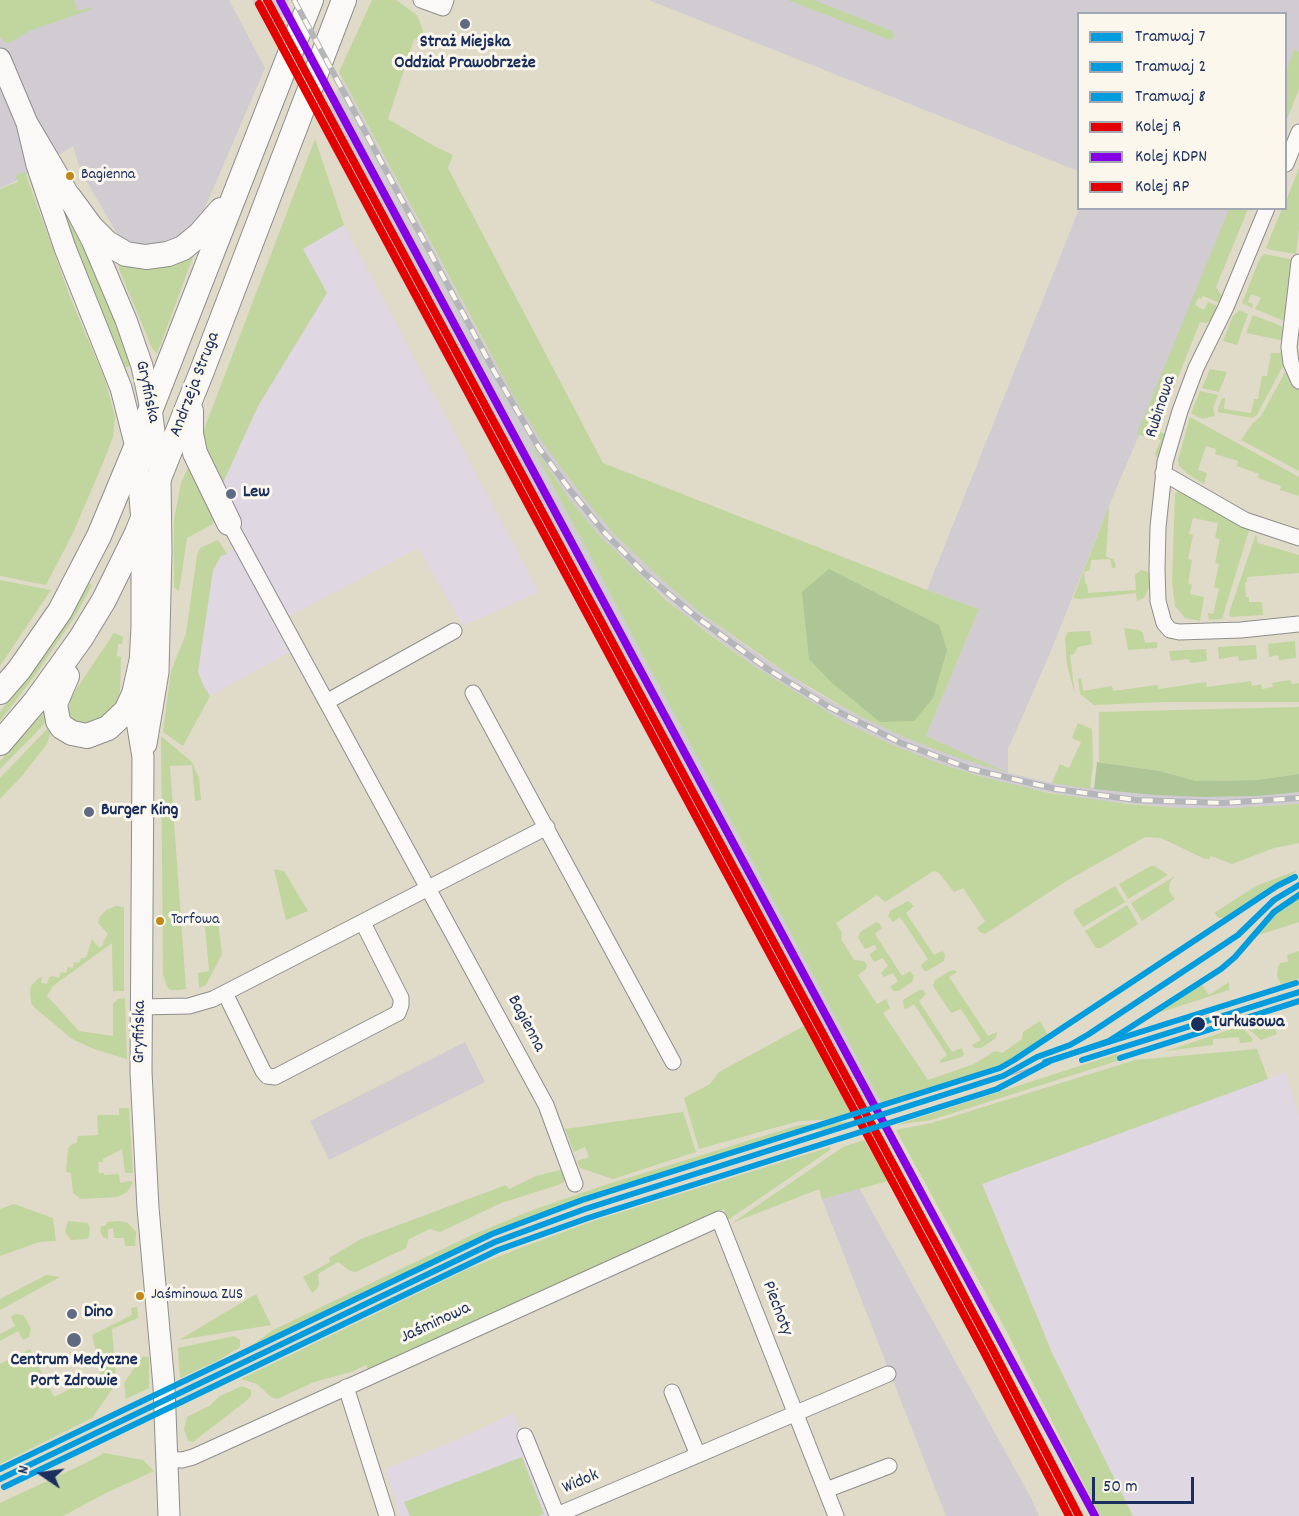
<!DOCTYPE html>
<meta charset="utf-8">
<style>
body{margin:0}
#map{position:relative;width:1299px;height:1516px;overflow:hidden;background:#e0dac8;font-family:Dekko,sans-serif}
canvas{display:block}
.legend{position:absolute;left:1077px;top:12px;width:210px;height:198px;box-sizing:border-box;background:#fbf7ec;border:2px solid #a1a7b3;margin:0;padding:8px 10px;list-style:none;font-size:18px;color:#1b2f5e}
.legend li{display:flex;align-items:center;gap:12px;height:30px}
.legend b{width:30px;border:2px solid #a1a7b3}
.north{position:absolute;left:12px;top:1444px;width:60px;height:60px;-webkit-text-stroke:4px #fbf7ec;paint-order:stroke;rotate:283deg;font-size:16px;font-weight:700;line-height:24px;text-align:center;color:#1b2f5e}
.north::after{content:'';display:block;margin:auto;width:21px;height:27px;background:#1b2f5e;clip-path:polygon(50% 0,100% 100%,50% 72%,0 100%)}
.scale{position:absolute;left:1092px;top:1477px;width:102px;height:27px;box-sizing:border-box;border:3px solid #1b2f5e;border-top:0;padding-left:8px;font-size:18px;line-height:21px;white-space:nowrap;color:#1b2f5e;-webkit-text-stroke:4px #fbf7ec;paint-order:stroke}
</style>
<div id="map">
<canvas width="1299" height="1516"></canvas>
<ul class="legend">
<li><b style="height:8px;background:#009cdd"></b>Tramwaj 7</li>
<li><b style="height:8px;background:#009cdd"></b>Tramwaj 2</li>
<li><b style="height:8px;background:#009cdd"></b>Tramwaj 8</li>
<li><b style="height:8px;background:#e50000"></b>Kolej R</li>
<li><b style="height:8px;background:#8500e5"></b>Kolej KDPN</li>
<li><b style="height:8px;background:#e50000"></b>Kolej RP</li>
</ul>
<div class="north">N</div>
<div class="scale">50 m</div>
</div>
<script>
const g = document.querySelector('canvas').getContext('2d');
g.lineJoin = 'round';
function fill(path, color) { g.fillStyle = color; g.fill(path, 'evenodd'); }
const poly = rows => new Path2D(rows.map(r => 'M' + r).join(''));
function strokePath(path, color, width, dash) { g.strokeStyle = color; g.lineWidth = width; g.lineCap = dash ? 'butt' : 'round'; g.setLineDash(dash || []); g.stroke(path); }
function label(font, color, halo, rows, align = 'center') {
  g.font = font + ' Dekko,sans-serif'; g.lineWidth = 6; g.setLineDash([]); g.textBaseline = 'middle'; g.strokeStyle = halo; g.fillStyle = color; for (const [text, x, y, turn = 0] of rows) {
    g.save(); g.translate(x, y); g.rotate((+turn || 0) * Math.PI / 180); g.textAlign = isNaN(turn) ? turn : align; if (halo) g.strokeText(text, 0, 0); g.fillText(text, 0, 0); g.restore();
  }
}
const built = poly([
 [344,225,539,592,463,626,418,548,288,617,304,644,210,696,203,685,198,672,213,570,221,556,243,543,218,494,258,406,303,249],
 [1285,1072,1299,1115,1299,1516,1133,1516,1053,1355,982,1184],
 [513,1413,552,1516,400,1516,385,1469,470,1434]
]);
const industrial = poly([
 [0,0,229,0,265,68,204,210,184,234,174,240,156,245,133,244,120,238,81,172,73,146,16,181,0,188],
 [252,0,289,0,274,40],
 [649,0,1299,0,1299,64,1286,95,1286,14,1078,14,1078,171],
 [342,79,487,348,531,424,573,484,614,534,663,581,702,614,746,646,812,690,857,715,906,738,1002,771,926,736,979,609,927,590,1079,209,1235,209,1108,508,1048,658,1008,749,1008,773,1052,783,1154,795,1232,797,1299,792,1299,804,1232,808,1179,808,1092,800,1026,788,983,777,935,762,888,743,842,721,799,696,754,666,687,617,631,567,598,534,570,500,533,448,883,1106,852,1116,321,129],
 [465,1042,485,1082,329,1160,310,1121],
 [859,1188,1031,1498,1039,1516,946,1516,822,1199]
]);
const green = poly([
 [0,0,74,0,77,11,93,7,92,9,29,31,10,43,5,42,0,37],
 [372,0,396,0,417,15,423,31,422,41,414,39,388,119,436,147,453,155,448,168,603,463,927,590,979,609,926,736,1008,773,953,756,906,738,857,715,791,676,702,614,663,581,614,534,587,502,543,443,518,404,339,72],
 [788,0,814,0,892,31,894,36,891,40,888,39],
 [1294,49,1299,52,1299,89,1286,122,1286,73],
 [315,139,344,225,303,249,327,293,258,406,222,485,200,440],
 [1299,168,1299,229,1296,254,1271,250,1266,248,1282,209,1286,208,1286,201],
 [25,172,70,297,105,380,115,417,113,437,105,458,73,533,46,585,0,576,0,189,18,182,16,175],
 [51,180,76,229,134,364,122,369,93,302],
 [1229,209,1248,209,1216,287,1222,296,1220,303,1203,296,1201,299,1198,298,1195,305,1204,310,1208,302,1219,307,1212,320,1206,323,1200,322,1157,430,1165,434,1166,437,1159,457,1156,457,1155,453,1161,440,1150,435,1147,437,1137,434],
 [197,246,157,354,152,348,119,269,119,257],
 [1264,254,1295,260,1287,322,1255,309,1261,298,1251,294,1248,302,1253,304,1252,308,1242,303,1260,258],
 [1240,310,1248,314,1237,345,1223,341,1233,316],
 [1253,315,1286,328,1285,341,1246,333],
 [1283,351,1286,360,1257,415,1252,418,1218,412,1218,408,1222,398,1225,398,1224,409,1251,413,1254,399,1258,399,1262,376,1267,376,1271,353,1279,353],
 [1288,367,1299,390,1299,471,1241,440,1253,423,1261,416],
 [1210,369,1227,372,1219,392,1202,388],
 [1200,391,1218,395,1213,409,1215,416,1202,419,1191,413],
 [1190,417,1299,477,1299,496,1280,490,1281,486,1258,478,1259,474,1237,466,1238,461,1215,454,1216,449,1206,446,1198,470,1207,473,1204,484,1188,474,1179,466,1178,460],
 [528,439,570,500,598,534,666,600,709,634,754,666,842,721,888,743,935,762,983,777,1049,793,1127,804,1179,808,1232,808,1299,804,1299,843,1274,848,1232,864,1211,856,1209,859,1205,859,1161,838,1145,837,1068,880,985,934,980,932,977,928,985,921,963,888,954,892,939,873,934,871,929,874,885,902,877,895,836,923,842,933,841,939,854,960,864,961,867,965,866,969,858,975,877,1004,886,999,890,1008,883,1013,928,1080,974,1064,995,1051,1002,1053,1022,1039,1023,1032,1040,1021,1048,1035,1066,1022,1067,1024,1011,1061,883,1106],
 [189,465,216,519,211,525,187,538,179,591,174,587,174,520,181,483],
 [1180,488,1250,527,1222,619,1209,620,1208,613,1213,614,1219,589,1214,587,1219,564,1215,563,1220,539,1215,538,1218,523,1193,518,1189,534,1193,535,1188,559,1192,560,1188,583,1192,585,1190,594,1204,597,1200,621,1185,618,1175,606,1172,583,1175,494],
 [1108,508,1109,509,1106,557,1113,559,1116,565,1115,568,1112,568,1110,559,1091,560,1090,570,1084,572,1085,583,1087,584,1088,593,1136,590,1135,575,1141,570,1146,571,1150,575,1150,585,1144,598,1137,601,1136,593,1080,599,1073,598],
 [1256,534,1258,543,1299,555,1299,573,1247,577,1247,582,1245,583,1246,597,1249,597,1249,602,1262,602,1263,615,1231,617,1229,615,1230,610],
 [218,540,227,554,221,556,213,570,198,672,203,685,210,696,183,746,163,732,171,671,186,634,197,555,200,548],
 [0,580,51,590,0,666],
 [89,583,92,585,74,618,36,674,0,721,0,712,53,643],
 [1124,628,1139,630,1143,633,1145,643,1157,642,1157,648,1128,650],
 [1090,631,1092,644,1078,647,1074,654,1070,655,1075,695,1067,665,1065,638,1068,632],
 [114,633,123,637,122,644,118,644,117,656,121,657,120,691,113,718,77,727,63,713,69,708,71,697],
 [1295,641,1296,658,1279,660,1278,655,1269,657,1268,644],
 [1256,645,1257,659,1239,661,1238,656,1219,659,1218,647],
 [1206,649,1207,661,1190,663,1189,659,1171,661,1169,651],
 [1081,678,1083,691,1112,686,1113,691,1157,685,1159,689,1206,682,1207,687,1251,681,1252,686,1261,684,1262,689,1273,687,1272,683,1290,680,1292,684,1299,683,1299,702,1165,702,1094,705,1080,694,1078,679],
 [1299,707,1299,774,1257,780,1196,781,1160,771,1099,762,1099,712],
 [46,710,50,717,34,735,0,769,0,761],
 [1078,723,1092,729,1093,765,1090,789,1052,783,1060,764,1069,768,1081,742,1072,738],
 [50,726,51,731,47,744,21,777,0,799,0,778],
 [161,736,192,762,199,778,201,800,195,801,192,765,170,766,186,989,179,990,171,990,167,987,163,975],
 [1151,866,1155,866,1168,875,1128,899,1119,884],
 [274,869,284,871,308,911,286,920],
 [1298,870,1229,918,1219,918,1214,913,1256,886],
 [1175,876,1170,882,1169,890,1175,899,1142,921,1131,903],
 [1115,886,1125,902,1083,927,1074,914,1074,910],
 [1299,891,1299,922,1246,939,1274,908],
 [908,901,914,906,906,913,934,955,942,951,945,955,944,961,927,971,924,971,921,965,928,959,900,917,893,922,888,916,890,911],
 [1127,905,1138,924,1101,948,1096,948,1085,931],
 [116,906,124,907,124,991,113,991,112,943,53,986,47,996,79,1031,113,1036,113,1004,118,999,125,998,127,1059,94,1049,72,1039,35,1008,31,1003,30,992,31,986,40,977,42,978,41,983,47,984,49,978,52,976,59,978,61,972,66,973,68,967,73,968,74,962,79,963,81,958,86,958,92,939,99,948,104,944,103,942,108,934,98,923,99,918,106,910],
 [217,913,222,954,206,985,199,988,198,973,209,971,204,916],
 [876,922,880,924,882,928,875,934,902,976,910,971,914,976,912,982,898,991,894,991,890,987,898,981,893,973,884,977,881,973,888,966,883,958,874,962,870,956,870,954,877,949,875,945,865,949,858,938,860,932],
 [1299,951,1299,979,1281,984,1277,976,1278,967,1280,963,1288,962,1287,955],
 [954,970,957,972,949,977,988,1036,997,1032,996,1038,981,1048,975,1048,972,1045,981,1040,961,1009,951,1013,933,986,935,980,950,971],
 [1229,982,1229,990,1152,1015,1201,983,1209,995],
 [919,990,923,990,926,994,919,1001,952,1052,962,1048,964,1054,962,1057,941,1063,940,1060,947,1055,914,1004,906,1009,904,1008,903,1000],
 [1269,1016,1277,1034,1261,1040,1244,1025],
 [804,1026,852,1116,837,1119,799,1121,699,1149,684,1098,710,1084,719,1072],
 [1241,1026,1253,1039,1252,1042,1240,1043,1239,1037,1213,1039,1213,1045,1166,1051],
 [1257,1049,1268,1079,982,1184,1053,1355,1133,1516,1100,1516,1007,1332,896,1130,932,1123,1135,1060],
 [1117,1054,1120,1060,931,1120,896,1125],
 [119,1108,129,1108,133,1173,125,1173,122,1149,103,1159,103,1162,98,1162,99,1173,104,1173,104,1175,119,1174,120,1183,130,1181,133,1183,127,1192,118,1197,81,1199,73,1193,71,1173,66,1172,68,1149,71,1145,77,1142,78,1136,98,1135,97,1115,119,1115],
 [683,1112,696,1152,613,1179,580,1168,577,1161,589,1157,585,1147,574,1152,565,1129],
 [848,1122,824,1130,816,1129,620,1191,506,1230,446,1257,231,1360,273,1330,472,1235,530,1211,602,1186,786,1129,800,1125],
 [864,1140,888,1181,822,1199,819,1189,732,1223,843,1147],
 [830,1147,830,1150,728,1220,724,1209,368,1370,366,1365,354,1371,314,1382,277,1399,271,1397,257,1384,241,1379,466,1270,510,1252,593,1221],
 [564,1169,564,1182,558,1185,501,1203,440,1232,430,1229,409,1239,406,1248,356,1272,350,1271,338,1262,318,1274,319,1284,317,1289,312,1293,303,1277,330,1262,329,1258,361,1239,506,1185,509,1189,536,1176],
 [14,1204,53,1218,56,1241,39,1242,0,1256,0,1209],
 [68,1221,88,1223,90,1229,89,1237,87,1239,71,1240,65,1232],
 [119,1221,128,1223,136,1232,135,1246,125,1246,124,1238,114,1238,113,1228,108,1229,108,1239,103,1237,100,1231,101,1226,105,1226,107,1222],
 [46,1275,60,1277,0,1310,0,1299],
 [256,1294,271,1325,179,1340],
 [137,1307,138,1318,112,1329,116,1378,118,1381,92,1418,0,1464,0,1364,30,1349,54,1397,101,1373,92,1335,132,1315,131,1308],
 [16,1314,23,1315,26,1319,31,1329,29,1337,23,1340,18,1331,0,1341,0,1334,15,1326,11,1317],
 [234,1336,240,1340,240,1347,217,1361,180,1378,178,1348],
 [143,1356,148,1357,149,1360,149,1388,126,1399,124,1383],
 [242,1386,251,1390,251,1396,246,1401,193,1442,188,1441,184,1429,187,1417,209,1406,220,1396],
 [104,1453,143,1460,154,1471,104,1494,63,1516,0,1516,0,1503,88,1462],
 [522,1457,544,1514,539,1516,410,1516,404,1502]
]);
const forest = poly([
 [829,569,939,625,947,650,933,698,914,721,880,722,831,682,809,659,802,592],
 [1097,762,1160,771,1196,781,1257,780,1299,774,1299,792,1258,796,1205,797,1154,795,1094,789]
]);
const street = poly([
 [421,0,443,8,446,0],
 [1286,164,1299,132],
 [1267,208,1226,307,1196,368,1180,411,1165,462,1158,527,1157,569,1158,601,1164,623,1170,630,1179,632,1241,630,1299,624],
 [1299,262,1289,347,1291,363,1299,381],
 [1163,473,1245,520,1299,538],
 [229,523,546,1105,575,1184],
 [473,693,673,1062],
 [328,701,454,631],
 [225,993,263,1071,267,1076,275,1077,398,1013,401,1005,401,998,363,923],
 [141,1007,189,1006,213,999,547,827],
 [346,1387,387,1516],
 [672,1392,698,1455],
 [525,1436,557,1515,888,1374],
 [167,1459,182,1460,193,1457,719,1219,836,1516],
 [826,1490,889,1466]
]);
const secondary = poly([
 [0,59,27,123,60,179,92,240,126,320,142,366,151,409,160,477,161,552,158,672,146,744],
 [27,123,37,165,65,248,121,388,136,447,142,522,142,627,137,721,143,757,141,1072,148,1208,164,1386,169,1516]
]);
const primary = poly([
 [69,197,91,227,107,243,126,254,146,257,168,254,183,248,200,234,221,210],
 [191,411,191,434,195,453,229,523],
 [67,676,55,704,58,721,62,727,72,733,87,736,108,728,126,711,134,694,141,663],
 [0,692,19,670,60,611,99,536,136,447,311,0],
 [0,743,35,702,81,638,104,600,137,533,202,371,344,0]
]);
const tram = poly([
 [994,1080,1299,984]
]);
const rail = poly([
 [294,0,494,371,539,448,570,490,605,533,644,573,695,616,769,670,829,707,901,743,971,769,1056,789,1136,800,1223,803,1299,798]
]);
const rail1 = poly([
 [267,0,992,1348,1079,1516]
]);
const rail2 = poly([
 [280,0,1095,1516]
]);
const rail3 = poly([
 [259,4,984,1352,1069,1516]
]);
const tram1 = poly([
 [1082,1060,1299,992],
 [0,1479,495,1242,585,1209,1003,1076,1037,1057,1070,1045,1089,1034,1238,935,1274,900,1299,885]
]);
const tram2 = poly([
 [1120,1058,1299,1001],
 [4,1487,498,1250,588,1218,997,1089,1050,1061,1109,1041,1221,969,1235,957,1274,912,1299,895]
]);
const tram3 = poly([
 [1045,1062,1296,983],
 [0,1469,492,1234,582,1200,1000,1068,1014,1060,1277,886,1295,877]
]);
const markers = [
 [465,24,6,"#606b83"],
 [70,176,5,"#c08818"],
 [231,494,6,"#606b83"],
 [89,812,6,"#606b83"],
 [160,921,5,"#c08818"],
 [1198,1024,8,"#1b2f5e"],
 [140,1296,5,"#c08818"],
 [72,1314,6,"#606b83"],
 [74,1340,8,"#606b83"]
];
const busNames = [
 ["Bagienna",81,176],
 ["Torfowa",171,921],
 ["Jaśminowa ZUS",151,1296]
];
const poiNames = [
 ["Straż Miejska",465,44,"center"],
 ["Oddział Prawobrzeże",465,65,"center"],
 ["Lew",243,494],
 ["Burger King",101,812],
 ["Dino",84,1314],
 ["Centrum Medyczne",74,1362,"center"],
 ["Port Zdrowie",74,1383,"center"]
];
const streetNames = [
 ["Andrzeja Struga",196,385,-69],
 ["Gryfińska",146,392,78],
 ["Rubinowa",1162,407,-72],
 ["Bagienna",525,1024,62],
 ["Gryfińska",141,1032,-89],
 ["Piechoty",776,1309,69],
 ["Jaśminowa",436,1324,-25],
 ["Widok",581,1483,-23]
];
const stopNames = [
 ["Turkusowa",1212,1024]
];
fill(built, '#dfd7e1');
fill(industrial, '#d0ccd2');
fill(green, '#c1d59e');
fill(forest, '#aec595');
strokePath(street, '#8e8e8d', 17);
strokePath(secondary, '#8e8e8d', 23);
strokePath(primary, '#8e8e8d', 26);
strokePath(street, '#faf9f7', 15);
strokePath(secondary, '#faf9f7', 21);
strokePath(primary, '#faf9f7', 24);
strokePath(tram, '#b5b6b9', 1.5);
strokePath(rail, '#b5b6b9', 6);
strokePath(rail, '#fbf7ec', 4, [11]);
strokePath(rail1, '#e50000', 8);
strokePath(rail2, '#8500e5', 8);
strokePath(rail3, '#e50000', 8);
strokePath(tram1, '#009cdd', 6);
strokePath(tram2, '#009cdd', 6);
strokePath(tram3, '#009cdd', 6);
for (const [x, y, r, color] of markers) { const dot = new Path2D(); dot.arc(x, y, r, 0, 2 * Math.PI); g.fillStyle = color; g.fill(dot); strokePath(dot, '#fbf7ec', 2); }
label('16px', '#1b2f5e', '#fbf7ec', busNames, 'left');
label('bold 18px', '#1b2f5e', '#fbf7ec', poiNames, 'left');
label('18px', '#1b2f5e', '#fbf7ec', streetNames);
label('bold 18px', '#1b2f5e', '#fbf7ec', stopNames, 'left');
</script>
